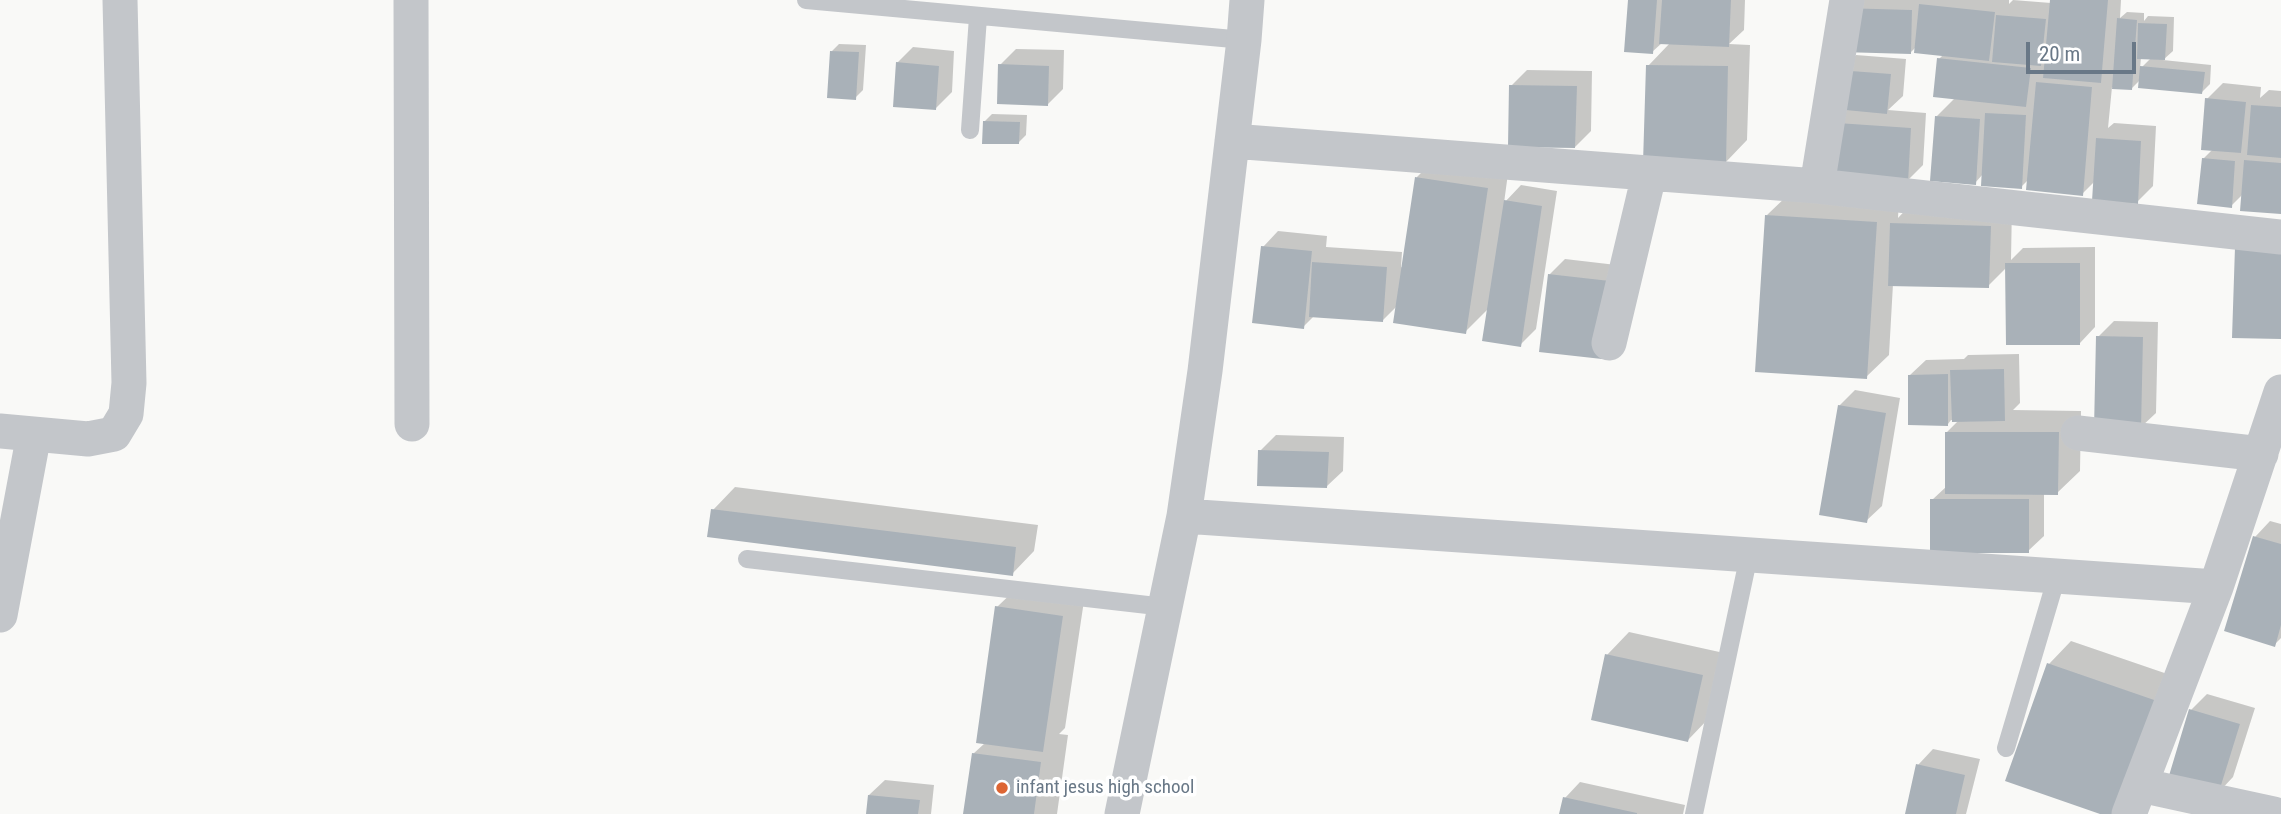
<!DOCTYPE html>
<style>
body{margin:0}
#map{position:relative;width:2281px;height:814px;overflow:hidden;background:#f9f9f7;font-family:"Roboto Condensed",sans-serif}
canvas{display:block}
.scale{position:absolute;left:2026px;top:42px;width:110px;height:32px;box-sizing:border-box;border:4px solid #697887;border-top:0;padding-left:9px;font-size:21px;line-height:24px;white-space:nowrap;color:#697887;-webkit-text-stroke:5px #fff;paint-order:stroke}
</style>
<div id="map">
<canvas width="2281" height="814"></canvas>
<div class="scale">20 m</div>
</div>
<script>
const g = document.querySelector('canvas').getContext('2d');
g.lineJoin = 'round';
function fill(path, color) { g.fillStyle = color; g.fill(path, 'evenodd'); }
const poly = rows => new Path2D(rows.map(r => 'M' + r).join(''));
function strokePath(path, color, width, dash) { g.strokeStyle = color; g.lineWidth = width; g.lineCap = dash ? 'butt' : 'round'; g.setLineDash(dash || []); g.stroke(path); }
function label(font, color, halo, rows, align = 'center') {
  g.font = font + ' "Roboto Condensed",sans-serif'; g.lineWidth = 7; g.setLineDash([]); g.textBaseline = 'middle'; g.strokeStyle = halo; g.fillStyle = color; for (const [text, x, y, turn = 0] of rows) {
    g.save(); g.translate(x, y); g.rotate((+turn || 0) * Math.PI / 180); g.textAlign = isNaN(turn) ? turn : align; if (halo) g.strokeText(text, 0, 0); g.fillText(text, 0, 0); g.restore();
  }
}
const shadow = poly([
 [1630,0,1745,0,1744,30,1729,44,1750,45,1747,140,1725,163,1648,66,1670,43,1662,43,1652,52],
 [1853,0,2009,0,2009,4,2013,0,2051,3,2052,0,2121,0,2120,18,2127,12,2144,13,2144,21,2148,16,2174,17,2173,51,2163,60,2211,65,2210,84,2202,92,2141,79,2132,88,2112,87,2108,128,2114,123,2156,126,2153,186,2137,202,2095,181,2082,194,2028,180,2021,187,1983,174,1975,183,1937,116,1955,98,1939,59,1944,54,1916,47,1911,52],
 [2141,57,2151,58,2140,69],
 [839,44,866,45,863,90,855,98,832,51],
 [913,47,954,51,952,92,936,108,897,63],
 [1016,49,1064,50,1063,89,1048,104,1000,65],
 [1856,55,1906,59,1903,96,1888,110,1926,113,1923,165,1907,181,1821,174,1840,71],
 [1527,70,1592,71,1591,131,1575,147,1511,86],
 [2223,83,2261,87,2260,98,2269,90,2281,91,2281,212,2243,194,2231,206,2203,159,2213,149,2207,99],
 [992,114,1027,115,1026,135,1018,143,984,122],
 [1439,155,1509,166,1504,203,1521,185,1557,191,1536,329,1520,345,1489,308,1465,332,1398,305,1383,320,1314,316,1303,327,1263,247,1278,231,1327,236,1326,247,1402,252,1401,267,1403,268,1417,177],
 [1790,193,1899,200,1898,218,1914,201,2012,204,2011,260,2023,248,2095,247,2095,327,2080,343,2007,267,1988,286,1893,284,1889,355,1866,377,1767,215],
 [1565,259,1625,266,1617,341,1549,275],
 [2114,321,2158,322,2156,413,2140,428,2098,337],
 [2019,354,2020,403,2013,410,2081,411,2080,471,2057,493,2044,493,2044,536,2028,551,1932,500,1947,486,1947,432,1959,420,1951,420,1948,424,1910,375,1926,360,1964,359,1968,355],
 [1855,390,1900,398,1882,506,1866,521,1839,406],
 [1276,435,1344,437,1343,471,1327,486,1260,451],
 [735,487,1038,525,1034,551,1012,574,713,510],
 [2270,521,2281,524,2281,638,2274,645,2255,537],
 [1020,585,1085,594,1065,728,1059,734,1068,735,1057,814,965,814,973,754,985,743,997,607],
 [1629,632,1724,653,1710,717,1688,740,1607,655],
 [2071,641,2182,679,2105,814,2049,664],
 [2207,694,2255,708,2233,777,2218,793,2191,710],
 [1933,749,1980,759,1966,814,1906,814,1918,765],
 [885,780,934,785,931,814,867,814,869,795],
 [1580,782,1685,805,1683,814,1561,814,1565,798]
]);
const building = poly([
 [1628,0,1657,0,1653,54,1624,52],
 [1662,0,1731,0,1729,47,1659,44],
 [2050,0,2108,0,2101,83,2043,78],
 [1919,4,1995,12,1989,61,1914,53],
 [1842,8,1912,10,1911,54,1841,52],
 [1996,15,2046,19,2041,66,1992,62],
 [2117,18,2137,20,2132,90,2112,89],
 [2138,23,2167,24,2165,60,2137,59],
 [830,51,859,52,856,100,827,98],
 [1937,58,2031,68,2026,107,1933,97],
 [896,62,939,66,936,110,893,107],
 [998,64,1049,66,1048,106,997,104],
 [1646,65,1728,66,1726,165,1643,163],
 [2140,66,2205,72,2202,94,2138,88],
 [1838,70,1891,74,1887,114,1835,109],
 [2036,82,2092,87,2083,196,2026,190],
 [1509,85,1577,86,1575,148,1508,147],
 [2205,98,2246,102,2241,153,2201,150],
 [2251,105,2281,107,2281,158,2247,155],
 [1985,113,2026,115,2022,189,1981,186],
 [1935,116,1980,119,1976,185,1930,181],
 [983,121,1020,122,1019,144,982,144],
 [1823,122,1911,128,1908,183,1819,176],
 [2096,138,2141,141,2138,204,2092,201],
 [2202,158,2235,161,2232,208,2197,204],
 [2244,160,2281,163,2281,214,2240,211],
 [1415,177,1488,188,1466,334,1393,323],
 [1504,200,1542,206,1521,347,1482,341],
 [1765,215,1877,222,1867,379,1755,372],
 [1890,223,1991,226,1989,288,1888,286],
 [1261,246,1312,251,1304,329,1252,323],
 [2235,247,2281,248,2281,339,2232,338],
 [1312,262,1387,267,1383,322,1309,317],
 [2005,263,2080,263,2080,345,2006,345],
 [1548,274,1610,281,1602,359,1539,352],
 [2096,336,2143,337,2141,430,2094,429],
 [2004,369,2005,421,1952,422,1950,370],
 [1948,374,1948,426,1908,425,1908,375],
 [1838,405,1886,413,1867,523,1819,515],
 [1945,432,2059,432,2058,495,1945,494],
 [1258,450,1329,452,1327,488,1257,486],
 [1930,499,2029,499,2029,553,1930,553],
 [711,509,1016,547,1013,576,707,537],
 [2253,536,2281,544,2281,625,2275,647,2224,631],
 [995,606,1063,616,1043,752,976,743],
 [1605,654,1703,675,1688,742,1591,720],
 [2047,663,2160,702,2120,814,2100,814,2005,781],
 [2189,709,2240,724,2218,795,2168,779],
 [972,753,1041,762,1034,814,963,814],
 [1916,764,1965,775,1956,814,1905,814],
 [868,795,920,800,918,814,866,814],
 [1563,797,1637,813,1637,814,1559,814]
]);
const lane = poly([
 [806,0,1244,40],
 [970,130,978,17],
 [747,559,1165,607],
 [2006,748,2057,576],
 [1694,814,1749,555]
]);
const street = poly([
 [411,0,412,424],
 [1232,141,1817,186,2281,237],
 [1817,186,1847,0],
 [1609,343,1649,175],
 [0,431,88,439,114,434,126,414,129,383,120,0],
 [2078,433,2261,454],
 [1184,516,2216,587],
 [0,615,34,434],
 [2140,785,2274,814],
 [1122,814,1184,516,1205,371,1244,40,1247,0],
 [2129,814,2216,587,2281,392]
]);
const markers = [
 [1002,788,7,"#dd6533"]
];
const poiNames = [
 ["infant jesus high school",1016,788]
];
fill(shadow, '#0003');
fill(building, '#a9b1b8');
strokePath(lane, '#c3c6ca', 18);
strokePath(street, '#c3c6ca', 35);
for (const [x, y, r, color] of markers) { const dot = new Path2D(); dot.arc(x, y, r, 0, 2 * Math.PI); g.fillStyle = color; g.fill(dot); strokePath(dot, '#fff', 2.5); }
label('19px', '#697887', '#fff', poiNames, 'left');
</script>
